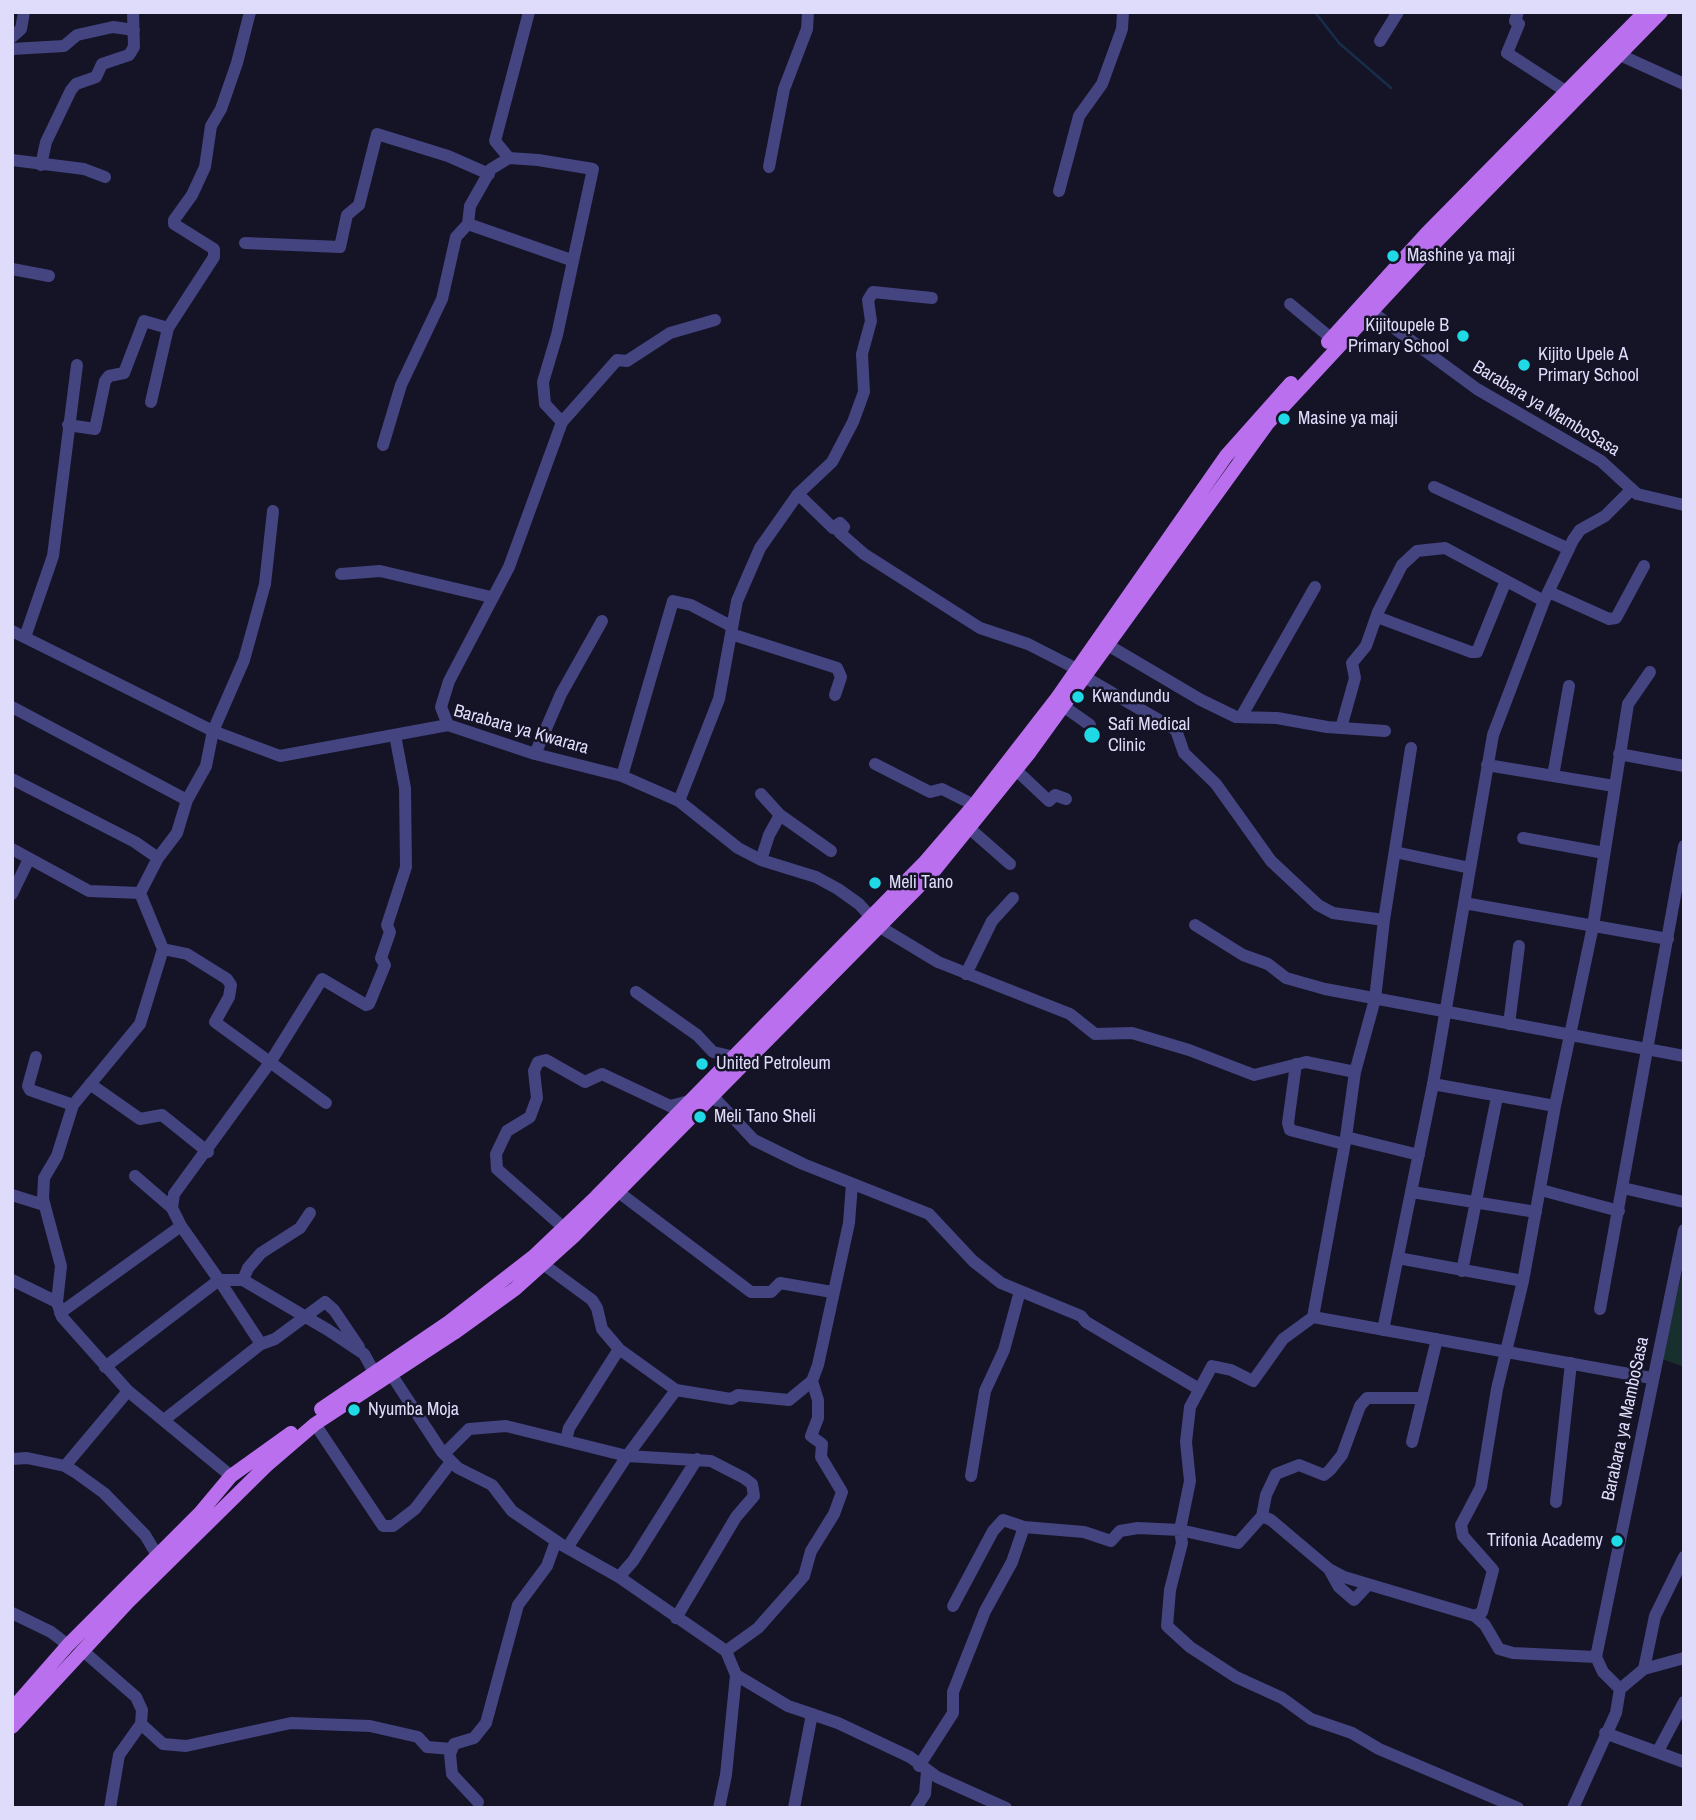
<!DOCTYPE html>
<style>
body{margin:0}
#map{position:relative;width:1696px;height:1820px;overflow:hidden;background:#151326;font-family:"Archivo Narrow",sans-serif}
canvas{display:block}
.frame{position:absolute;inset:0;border:14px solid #dfdcfb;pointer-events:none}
</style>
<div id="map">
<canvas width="1696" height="1820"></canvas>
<div class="frame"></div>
</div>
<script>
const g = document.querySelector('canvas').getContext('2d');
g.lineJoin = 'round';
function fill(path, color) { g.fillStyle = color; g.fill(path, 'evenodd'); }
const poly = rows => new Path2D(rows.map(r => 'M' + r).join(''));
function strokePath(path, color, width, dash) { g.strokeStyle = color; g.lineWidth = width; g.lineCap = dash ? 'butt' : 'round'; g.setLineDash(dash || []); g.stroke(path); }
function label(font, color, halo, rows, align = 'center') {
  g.font = font + ' "Archivo Narrow",sans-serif'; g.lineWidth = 5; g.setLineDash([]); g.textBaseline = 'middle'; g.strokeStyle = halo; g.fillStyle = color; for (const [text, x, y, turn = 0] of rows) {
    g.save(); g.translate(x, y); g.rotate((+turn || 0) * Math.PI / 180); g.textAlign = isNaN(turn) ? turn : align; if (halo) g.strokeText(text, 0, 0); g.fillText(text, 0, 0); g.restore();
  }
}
const green = poly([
 [1684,1264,1684,1367,1662,1359]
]);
const stream = poly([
 [1315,12,1339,43,1391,88]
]);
const minor = poly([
 [1518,12,1515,21,1519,24,1507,53,1567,92],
 [12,37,21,29,24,12],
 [1380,41,1398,12],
 [12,49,64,46,77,35,113,27,134,30],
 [1620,55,1684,84],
 [509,158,495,141,529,12],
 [12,160,84,169,105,177],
 [41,165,46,142,71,90,76,84,96,77,102,64,129,55,134,47,133,12],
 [769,167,784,89,807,29,808,12],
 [1059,191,1079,116,1102,84,1122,29,1123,12],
 [245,243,340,247,347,215,359,205,377,134,448,156,489,174],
 [12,269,49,276],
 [1290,304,1332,339],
 [1364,306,1477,389,1601,461,1637,494,1684,505],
 [151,402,168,328],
 [562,422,617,360,627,361,670,333,715,320],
 [68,425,95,429,105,381,109,376,124,373,144,321,168,328,214,257,214,249,174,224,174,220,192,195,205,167,211,126,221,109,237,63,250,12],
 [383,445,401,385,442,299,456,237,468,224,571,260],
 [1434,487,1569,549],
 [798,494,833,528,840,523,844,527,840,533,864,554,980,628,1028,644,1075,668,1083,676,1176,730,1184,753,1216,784,1271,861,1318,905,1333,913,1384,920],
 [341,574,380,571,491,597],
 [1549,592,1609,619,1616,618,1644,566],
 [1377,617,1471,652,1477,652,1505,583],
 [12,631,213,731,280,756,448,725,535,754,622,776,679,801,738,848,761,860,816,877,838,889,859,904,880,927,938,962,1070,1014,1095,1034,1132,1033,1189,1050,1254,1075,1306,1062,1355,1072],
 [731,634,837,668,841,677,835,695],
 [25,637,53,556,77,365],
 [1106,644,1201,700,1236,717,1277,718,1327,727,1385,731],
 [1063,706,1090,725],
 [12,707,187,800],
 [1241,717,1315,587],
 [448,725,441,707,449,681,509,567,562,422,545,404,543,382,557,335,593,169,538,160,509,158,491,169,470,206,468,224],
 [1341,728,1355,678,1352,663,1366,646,1378,612,1402,565,1417,551,1445,548,1544,601],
 [1411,748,1384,920,1375,999,1355,1072,1346,1137,1313,1317,1283,1339,1253,1381,1231,1370,1212,1366,1190,1407,1186,1442,1190,1481,1180,1530,1182,1543,1170,1590,1167,1626,1190,1647,1236,1677,1282,1698,1311,1719,1352,1733,1379,1749,1518,1808],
 [535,754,561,694,602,621],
 [1619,754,1684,766],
 [875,764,930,792,942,789,974,805],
 [1487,765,1614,786],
 [1016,770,1049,801,1055,795,1066,799],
 [622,776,673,601,691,605,731,626],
 [1553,776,1569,686],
 [12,779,135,842,158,858],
 [761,794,780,815,831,851],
 [679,801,719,699,737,601,760,548,798,494,832,462,853,422,864,392,862,354,871,321,868,300,873,292,932,298],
 [969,828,1010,864],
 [1523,838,1604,853],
 [12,849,89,891,140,893],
 [1395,852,1470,868],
 [761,860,769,835,780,815],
 [140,893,163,949,140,1024,73,1105,57,1156,44,1178,43,1199,61,1266,57,1302,62,1317,128,1391,231,1476],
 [140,893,158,858,177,833,187,800,206,766,213,731,244,660,265,584,273,511],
 [12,894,29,859],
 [1464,903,1668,939],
 [1195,925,1243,955,1268,964,1286,978,1325,989,1684,1056],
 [163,949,187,954,227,979,231,985,229,997,215,1022,326,1103],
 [966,974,992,921,1013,898],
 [636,992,697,1035,713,1052,735,1057],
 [1509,1024,1519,946],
 [36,1057,28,1086,30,1090,73,1105],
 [1296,1064,1288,1123,1290,1130,1344,1144],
 [90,1084,140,1119,162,1115,208,1152],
 [1433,1084,1555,1106],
 [708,1091,754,1140,803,1164,929,1214,973,1261,1001,1283,1081,1316,1086,1322,1199,1389],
 [1346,1137,1419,1155],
 [135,1176,172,1208],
 [1623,1188,1684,1202],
 [1541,1190,1619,1211],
 [617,1191,751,1292,771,1292,780,1283,832,1292],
 [1412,1192,1536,1212],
 [12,1195,44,1205],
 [564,1228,497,1169,496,1154,507,1131,530,1117,537,1098,534,1071,538,1062,546,1060,585,1082,602,1074,670,1106,689,1101],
 [1398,1258,1523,1281],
 [543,1264,592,1300,597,1308,602,1329,619,1349,676,1390,731,1399,738,1395,789,1400,812,1381,818,1365,849,1223,852,1184],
 [1462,1271,1497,1097],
 [12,1280,57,1302],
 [243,1280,248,1268,261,1253,300,1228,310,1213],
 [1600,1309,1684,846],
 [60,1313,181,1226],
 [1313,1317,1651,1378],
 [1383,1330,1433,1084,1493,735,1544,601,1573,540,1580,530,1605,516,1631,490],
 [105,1367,219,1280,261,1344],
 [391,1374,442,1452,458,1468,492,1485,512,1511,562,1545,619,1577,726,1651,736,1675,726,1775,719,1808],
 [379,1381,364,1354,328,1330,243,1280,219,1280,181,1226,172,1208,174,1194,271,1061,322,979,366,1005,369,1004,385,965,381,958,390,932,387,925,406,867,405,788,395,735],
 [164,1420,261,1344,275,1339,325,1302,334,1310,359,1347],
 [315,1424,383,1526,393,1526,415,1509,451,1462],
 [566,1440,569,1428,619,1349],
 [1412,1442,1437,1339],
 [444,1454,469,1429,506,1426,627,1456,711,1461,744,1478,752,1484,754,1496,736,1517,676,1618],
 [12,1459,27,1458,65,1466,75,1472,104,1493,145,1535,157,1555],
 [65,1466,128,1391],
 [971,1476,985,1391,1004,1350,1020,1291],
 [1556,1502,1571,1363],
 [1262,1516,1266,1495,1276,1474,1299,1465,1324,1475,1330,1470,1342,1455,1360,1406,1367,1398,1422,1398],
 [567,1548,627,1456,676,1390],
 [1329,1569,1339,1587,1354,1600,1368,1585],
 [619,1577,633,1561,697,1459],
 [953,1606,993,1531,1003,1520,1024,1527,1084,1532,1111,1541,1120,1531,1138,1528,1180,1530,1238,1543,1262,1516,1271,1520,1329,1569,1344,1577,1475,1616,1485,1625,1499,1649,1513,1653,1596,1657],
 [12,1613,51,1632,68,1645],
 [1475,1616,1482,1612,1493,1570,1463,1536,1461,1525,1481,1487,1497,1389,1523,1281,1555,1106,1593,926,1628,704,1650,672],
 [82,1650,136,1697,142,1710,141,1724,163,1744,186,1746,291,1723,370,1726,418,1737,427,1747,452,1749],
 [726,1651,758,1628,804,1576,811,1551,834,1514,842,1492,821,1457,822,1444,811,1436,818,1418,818,1400,812,1381],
 [1644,1669,1655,1616,1684,1557],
 [736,1675,788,1706,838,1723,910,1757,937,1777,1006,1808],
 [1620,1689,1603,1672,1596,1657,1684,1230],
 [1620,1689,1644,1669,1684,1658],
 [1605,1733,1684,1762],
 [1658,1751,1684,1702],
 [919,1766,953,1713,953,1692,985,1611,1012,1562,1024,1527],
 [478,1802,452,1774,450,1754,454,1744,474,1738,486,1723,518,1605,547,1566,556,1541],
 [110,1808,119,1755,141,1724],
 [794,1808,812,1714],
 [916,1808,925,1794,927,1771],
 [1573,1808,1616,1713,1620,1689]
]);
const major = poly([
 [1328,342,1426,234,1645,12],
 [321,1409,449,1322,534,1256,596,1197,924,863,974,805,1057,698,1226,456,1291,383],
 [12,1709,68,1645,200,1513,231,1476,291,1433],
 [12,1727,128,1602,266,1466,315,1424,454,1333,515,1289,574,1236,933,872,1030,752,1268,423,1436,242,1661,12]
]);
const markers = [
 [1393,256,7,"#1fd9e5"],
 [1463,336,7,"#1fd9e5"],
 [1524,365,7,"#1fd9e5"],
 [1284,419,7,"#1fd9e5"],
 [1078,697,7,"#1fd9e5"],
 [1092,735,9,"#1fd9e5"],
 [875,883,7,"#1fd9e5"],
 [702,1064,7,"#1fd9e5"],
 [700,1117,7,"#1fd9e5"],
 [354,1410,7,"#1fd9e5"],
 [1617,1541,7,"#1fd9e5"]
];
const poiNames = [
 ["Mashine ya maji",1407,256],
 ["Kijitoupele B",1449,326,"right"],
 ["Primary School",1449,347,"right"],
 ["Kijito Upele A",1538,355],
 ["Primary School",1538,376],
 ["Masine ya maji",1298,419],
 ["Kwandundu",1092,697],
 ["Safi Medical",1108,725],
 ["Clinic",1108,746],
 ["Meli Tano",889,883],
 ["United Petroleum",716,1064],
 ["Meli Tano Sheli",714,1117],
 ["Nyumba Moja",368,1410],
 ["Trifonia Academy",1603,1541,"right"]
];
const streetNames = [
 ["Barabara ya MamboSasa",1546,409,31],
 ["Barabara ya Kwarara",521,730,16],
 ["Barabara ya MamboSasa",1626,1419,-78]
];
fill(green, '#17302e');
strokePath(stream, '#172e4b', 2.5);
strokePath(minor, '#434480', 12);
strokePath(major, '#ba70ee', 14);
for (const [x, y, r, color] of markers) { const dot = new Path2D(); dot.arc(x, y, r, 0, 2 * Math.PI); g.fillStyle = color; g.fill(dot); strokePath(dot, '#151326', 2.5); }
label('18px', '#dfdcfb', '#151326', poiNames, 'left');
label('18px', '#dfdcfb', '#151326', streetNames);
</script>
